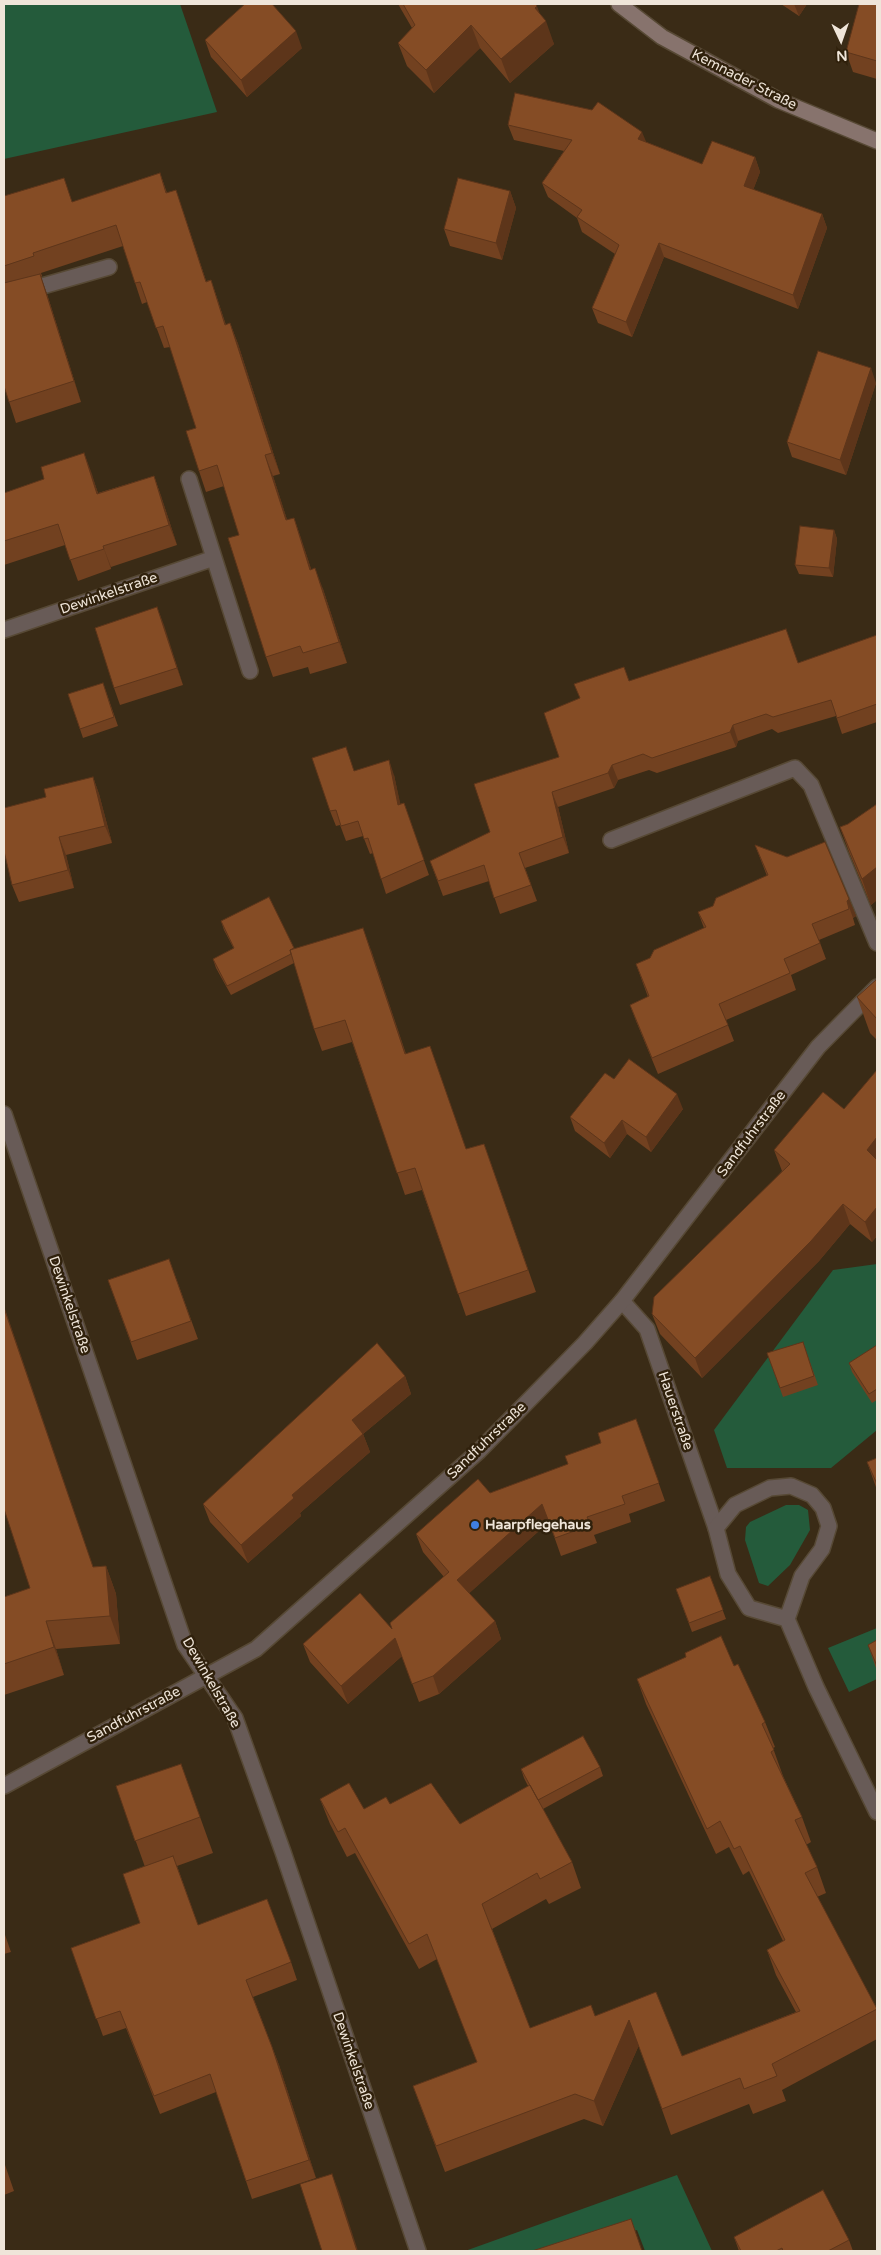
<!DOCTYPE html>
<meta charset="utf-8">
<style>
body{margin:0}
#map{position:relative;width:881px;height:2255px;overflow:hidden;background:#3a2b16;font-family:"Varela Round",sans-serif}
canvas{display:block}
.frame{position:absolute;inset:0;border:5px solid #efe5d9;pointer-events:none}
.north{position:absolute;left:816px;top:15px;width:50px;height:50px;-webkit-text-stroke:4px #30210c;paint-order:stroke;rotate:177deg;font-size:14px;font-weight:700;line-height:20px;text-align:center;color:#efe5d9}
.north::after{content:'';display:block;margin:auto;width:18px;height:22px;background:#efe5d9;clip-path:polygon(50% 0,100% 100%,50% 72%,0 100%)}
</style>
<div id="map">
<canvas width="881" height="2255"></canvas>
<div class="frame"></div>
<div class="north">N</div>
</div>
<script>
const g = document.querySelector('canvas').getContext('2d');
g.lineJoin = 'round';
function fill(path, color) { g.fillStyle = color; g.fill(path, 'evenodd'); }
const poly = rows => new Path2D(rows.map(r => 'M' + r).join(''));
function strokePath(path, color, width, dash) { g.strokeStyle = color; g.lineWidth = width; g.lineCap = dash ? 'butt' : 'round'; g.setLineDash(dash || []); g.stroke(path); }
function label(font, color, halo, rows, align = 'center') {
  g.font = font + ' "Varela Round",sans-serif'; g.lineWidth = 5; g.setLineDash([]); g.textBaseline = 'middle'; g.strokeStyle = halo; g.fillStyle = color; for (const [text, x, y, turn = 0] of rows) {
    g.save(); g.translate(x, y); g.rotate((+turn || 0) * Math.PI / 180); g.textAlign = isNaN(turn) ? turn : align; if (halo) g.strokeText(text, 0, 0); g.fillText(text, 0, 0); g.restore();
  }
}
const green = poly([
 [4,4,180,4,217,112,4,159],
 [877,1264,877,1430,831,1468,727,1468,714,1430,833,1270],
 [786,1505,799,1505,808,1510,810,1530,790,1565,768,1586,759,1583,745,1540,746,1527,750,1522],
 [877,1628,877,1679,849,1692,828,1648],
 [677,2175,712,2251,645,2251,637,2230,605,2237,585,2251,465,2251]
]);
const lane = poly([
 [611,840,795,768,811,785,877,943],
 [622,1301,647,1329,716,1528]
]);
const street = poly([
 [4,297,109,267],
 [189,479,250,671],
 [4,630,214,558],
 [4,1114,185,1645,235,1718,283,1852,418,2251],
 [787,1619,749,1608,728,1574,716,1528,735,1505,770,1488,791,1486,812,1495,823,1508,829,1526,822,1549,802,1576,787,1619,816,1687,877,1812],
 [4,1786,256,1649,479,1451,585,1343,622,1301,818,1047,877,987]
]);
const secondary = poly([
 [619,4,662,37,778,100,877,141]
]);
const wall = poly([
 [398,4,535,4,554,44,510,83,480,48,434,93,407,66,398,43,412,28],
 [781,4,807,4,799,16],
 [877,4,877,79,853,72,846,52],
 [205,40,302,48,247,97,211,57],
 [508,125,646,142,702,164,755,157,760,172,753,190,822,214,827,228,798,309,664,257,632,337,598,323,592,308,615,254,582,232,577,218,548,197,542,183,564,151,514,140],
 [160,173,167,193,183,211,206,281,211,280,226,325,230,323,238,344,280,474,273,476,287,520,294,518,311,569,323,589,347,663,310,674,308,667,273,677,266,657,239,535,224,486,206,492,199,471,196,428,170,347,164,348,147,302,142,304,123,246,41,273,42,276,41,277,47,294,81,402,16,423,4,386,4,196,73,202],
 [510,191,516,208,502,260,450,246,444,229],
 [876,383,846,475,792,457,787,442],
 [84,453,98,493,154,476,161,496,177,545,111,567,111,569,78,581,65,545,4,565,4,493,44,479],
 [834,530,837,539,833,577,799,574,795,565],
 [157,607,183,685,120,705,114,688],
 [877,635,877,722,842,734,836,716,778,733,772,729,738,741,736,747,657,773,649,770,618,780,614,788,558,807,569,853,525,868,537,901,500,914,489,881,443,896,430,861,490,832,629,681,798,663],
 [103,683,118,726,83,738,68,694],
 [354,771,394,775,400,804,404,803,429,875,386,894,373,853,370,854,363,836,346,841,340,825,336,826,330,811],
 [93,777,99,794,112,843,66,855,74,888,19,902,12,885,46,797],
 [877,804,877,900,871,905,849,852,840,827,848,824],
 [825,842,856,916,853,918,855,925,819,940,826,959,791,975,796,990,726,1020,734,1041,658,1074,636,1021,630,1005,648,997,636,964,650,958,704,928,698,912,713,906,767,876,755,845,787,857],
 [221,921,294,948,371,950,406,1054,466,1149,484,1144,536,1292,466,1316,422,1190,405,1195,352,1042,322,1051,314,1029,294,963,231,995,216,968,213,959,234,949,224,930],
 [877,979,877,1040,870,1033,857,997],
 [877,1070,877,1236,872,1242,850,1224,819,1261,702,1378,660,1334,652,1314,782,1171,774,1150,844,1109],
 [614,1079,683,1109,651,1152,627,1134,610,1158,575,1131,570,1117],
 [169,1259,198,1339,137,1360,108,1280],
 [803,1342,818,1385,783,1397,767,1353],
 [877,1345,877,1400,872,1403,852,1372,849,1363],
 [405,1376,411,1394,363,1434,370,1452,300,1513,301,1516,248,1563,210,1522,203,1504],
 [636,1419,665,1501,629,1514,631,1522,594,1535,597,1543,561,1556,549,1522,469,1593,495,1621,501,1639,439,1694,419,1702,402,1656,348,1704,310,1662,303,1644,392,1629,444,1577,423,1552,416,1534,490,1493,568,1464],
 [877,1458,877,1490,867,1462],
 [106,1566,116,1594,120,1644,56,1649,64,1675,4,1695,4,1597,93,1567],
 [710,1576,726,1619,692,1632,676,1589],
 [877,1640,877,1671,868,1645],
 [734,1666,765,1722,775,1747,773,1748,783,1776,802,1817,811,1842,806,1845,817,1867,826,1893,817,1897,877,2009,877,2039,782,2090,786,2101,753,2114,749,2104,671,2135,639,2045,603,2126,584,2119,445,2172,413,2086,477,2062,437,1959,419,1969,355,1853,347,1857,330,1824,320,1799,364,1809,390,1804,460,1824,528,1786,524,1778,521,1769,600,1767,603,1776,543,1809,572,1862,581,1888,549,1904,546,1899,492,1929,530,2028,595,2016,682,2056,796,2012,776,1975,767,1950,783,1941,749,1871,743,1875,729,1847,716,1854,646,1704,637,1679],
 [181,1764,213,1853,177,1866,198,1925,291,1962,297,1980,253,1997,279,2065,316,2178,252,2199,216,2092,160,2114,126,2028,103,2036,71,1948,140,1923,145,1867,116,1786],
 [4,1932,11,1952,4,1954],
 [4,2162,14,2191,4,2195],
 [734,2237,849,2240,853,2251,739,2251]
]);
const shadedWall = poly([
 [794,4,807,4,799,16],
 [537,6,543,23,546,21,554,44,510,83,501,59],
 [471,25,480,48,434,93,426,70],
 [296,31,302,48,247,97,241,80],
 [642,132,648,146,638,139],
 [755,157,760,172,749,201,744,186],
 [176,190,183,211,213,302,206,282],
 [510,191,516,208,502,260,496,243],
 [822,214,827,228,798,309,793,295],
 [659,243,664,257,632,337,626,322],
 [40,274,47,294,81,402,74,381],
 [211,280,218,301,232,346,225,325],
 [230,323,238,344,280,474,272,453],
 [871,368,876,383,846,475,840,460],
 [84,453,92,474,104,514,97,494],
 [265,455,273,476,294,541,286,520],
 [154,476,161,496,177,545,169,525],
 [294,518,301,538,318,590,310,570],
 [834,530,837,539,833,577,829,568],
 [103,546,111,567,111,569,104,549],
 [315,568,323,589,347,663,339,642],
 [157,607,164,625,183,685,177,668],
 [733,725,738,741,736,747,730,732],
 [389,760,394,775,404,820,398,805],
 [612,765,618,780,614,788,608,773],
 [93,777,99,794,112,843,105,826],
 [552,792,558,807,569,853,563,837],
 [59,837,66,855,74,888,68,870],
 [877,867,877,900,871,905,862,879],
 [849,899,856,916,853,918,847,901],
 [363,928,371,950,413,1076,405,1054],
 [677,1094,683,1109,651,1152,646,1137],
 [622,1120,627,1134,610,1158,604,1143],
 [877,1137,877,1166,867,1150],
 [843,1204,850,1224,819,1261,702,1378,695,1358],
 [877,1207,877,1236,872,1242,865,1222],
 [4,1306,103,1595,4,1308],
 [405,1376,411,1394,363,1434,370,1452,300,1513,301,1516,248,1563,241,1545,292,1495,352,1420],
 [542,1504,549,1522,464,1598,457,1580],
 [106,1566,116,1594,120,1644,110,1616],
 [46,1621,56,1649,64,1675,54,1647],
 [495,1621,501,1639,439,1694,433,1676],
 [395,1638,402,1656,348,1704,341,1686],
 [629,2020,639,2045,603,2126,594,2101],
 [272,2047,279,2065,316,2178,309,2160],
 [332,2174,339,2192,358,2251,357,2251]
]);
const building = poly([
 [245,4,272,4,296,31,241,80,205,40,245,4],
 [403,4,535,4,537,6,535,8,546,21,501,59,471,25,426,70,398,43,415,25,403,4],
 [859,4,877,4,877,61,846,52,859,4],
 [515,93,592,110,598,102,642,132,638,139,702,164,712,141,755,157,744,186,822,214,793,295,659,243,626,322,592,308,619,245,577,217,582,210,542,183,572,140,508,125,515,93],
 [160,173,166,193,176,190,206,282,211,280,225,325,230,323,272,453,265,455,286,520,294,518,310,570,315,568,339,642,303,653,300,646,266,657,228,538,239,535,217,465,199,471,186,431,196,428,163,326,156,328,140,282,135,283,116,225,33,253,34,256,4,266,4,196,64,178,72,202,160,173],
 [458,178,510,191,496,243,444,229,458,178],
 [40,274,74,381,9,402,4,386,4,283,40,274],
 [818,351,871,368,840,460,787,442,818,351],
 [84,453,97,494,154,476,169,525,103,546,104,549,70,560,58,524,4,541,4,493,44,479,41,467,84,453],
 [800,526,834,530,829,568,795,565,800,526],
 [157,607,177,668,114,688,95,628,157,607],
 [786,629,798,663,877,635,877,704,837,718,831,700,773,717,766,714,733,725,730,732,652,758,643,754,612,765,608,773,552,792,563,837,519,853,531,885,494,898,484,865,438,881,430,861,490,832,474,784,559,757,544,713,580,698,574,684,624,667,629,681,786,629],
 [103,683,114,717,80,729,68,694,103,683],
 [346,747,354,771,389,760,398,805,404,803,424,860,381,879,368,838,364,839,358,821,341,826,336,810,330,811,312,758,346,747],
 [93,777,105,826,59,837,68,870,12,885,4,851,4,808,46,797,44,789,93,777],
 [877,804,877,867,862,879,840,827,848,824,877,804],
 [825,842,849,899,847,901,849,909,812,924,820,943,784,959,790,973,719,1004,728,1025,652,1058,630,1005,649,996,636,964,650,958,654,950,706,927,698,912,713,906,716,898,768,875,755,845,787,857,825,842],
 [269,897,294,948,290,950,291,954,227,986,213,959,234,948,221,921,269,897],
 [363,928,405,1054,430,1046,466,1149,484,1144,528,1270,458,1294,415,1168,397,1173,345,1020,314,1029,290,950,363,928],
 [877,979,877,1019,857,997,877,979],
 [629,1059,677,1094,646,1137,622,1120,604,1143,570,1117,605,1073,614,1079,629,1059],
 [877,1070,877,1137,867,1150,877,1160,877,1207,865,1222,843,1204,811,1241,695,1358,652,1314,654,1297,790,1164,774,1150,823,1092,844,1109,877,1070],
 [169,1259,191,1321,131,1342,108,1280,169,1259],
 [4,1308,93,1567,106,1566,110,1616,46,1621,54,1647,4,1664,4,1597,30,1588,4,1509,4,1308],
 [803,1342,814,1376,780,1388,767,1353,803,1342],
 [377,1343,405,1376,352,1420,363,1434,292,1495,294,1498,241,1545,203,1504,377,1343],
 [877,1345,877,1389,869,1394,849,1363,877,1345],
 [636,1419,659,1483,622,1496,625,1504,587,1517,591,1525,555,1538,542,1504,457,1580,495,1621,433,1676,412,1684,395,1638,341,1686,303,1644,360,1593,392,1629,390,1623,449,1572,416,1534,478,1479,490,1493,568,1464,565,1456,601,1443,598,1433,636,1419],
 [877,1458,877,1484,867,1462,877,1458],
 [710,1576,723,1610,689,1623,676,1589,710,1576],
 [721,1636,734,1666,738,1664,765,1722,762,1724,774,1750,771,1752,802,1817,795,1820,817,1867,805,1873,877,2009,772,2064,777,2076,744,2089,740,2078,662,2109,629,2020,594,2101,575,2094,436,2146,413,2086,477,2062,427,1934,409,1944,345,1828,338,1832,320,1799,349,1783,364,1809,386,1797,390,1804,431,1783,460,1824,530,1785,572,1862,540,1879,537,1873,482,1904,530,2028,591,2005,595,2016,656,1992,682,2056,800,2011,767,1950,785,1940,740,1846,734,1849,720,1821,707,1829,637,1679,686,1657,685,1653,721,1636],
 [877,1640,877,1666,868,1645,877,1640],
 [583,1736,600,1767,538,1800,521,1769,583,1736],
 [181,1764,200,1817,135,1841,116,1786,181,1764],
 [173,1856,198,1925,267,1899,291,1962,246,1980,272,2047,309,2160,246,2181,210,2074,154,2096,120,2011,96,2019,71,1948,140,1923,123,1874,173,1856],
 [332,2174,357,2251,322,2251,300,2184,332,2174],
 [823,2190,849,2240,828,2251,783,2251,782,2248,776,2251,741,2251,734,2237,823,2190],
 [631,2219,642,2251,532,2251,631,2219]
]);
const markers = [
 [475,1525,5,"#3f7fe0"]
];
const streetNames = [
 ["Kemnader Straße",744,80,27],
 ["Dewinkelstraße",109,594,-19],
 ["Sandfuhrstraße",752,1134,-53],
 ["Dewinkelstraße",69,1305,71],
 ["Hauerstraße",675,1411,71],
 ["Sandfuhrstraße",487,1441,-44],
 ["Dewinkelstraße",211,1683,60],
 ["Sandfuhrstraße",134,1715,-28],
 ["Dewinkelstraße",353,2061,71]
];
const poiNames = [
 ["Haarpflegehaus",485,1525]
];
fill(green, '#245b3b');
strokePath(lane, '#574935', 18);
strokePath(street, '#574935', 18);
strokePath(secondary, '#574935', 18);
strokePath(lane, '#685b57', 15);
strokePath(street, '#685b57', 15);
strokePath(secondary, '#87736d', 15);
fill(wall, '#724120');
fill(shadedWall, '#5d351a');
fill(building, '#854c25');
strokePath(building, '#5d351a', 1);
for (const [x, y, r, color] of markers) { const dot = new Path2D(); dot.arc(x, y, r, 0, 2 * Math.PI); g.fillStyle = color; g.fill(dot); strokePath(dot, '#30210c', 2); }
label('14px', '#efe5d9', '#30210c', streetNames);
label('bold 14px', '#efe5d9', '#30210c', poiNames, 'left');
</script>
